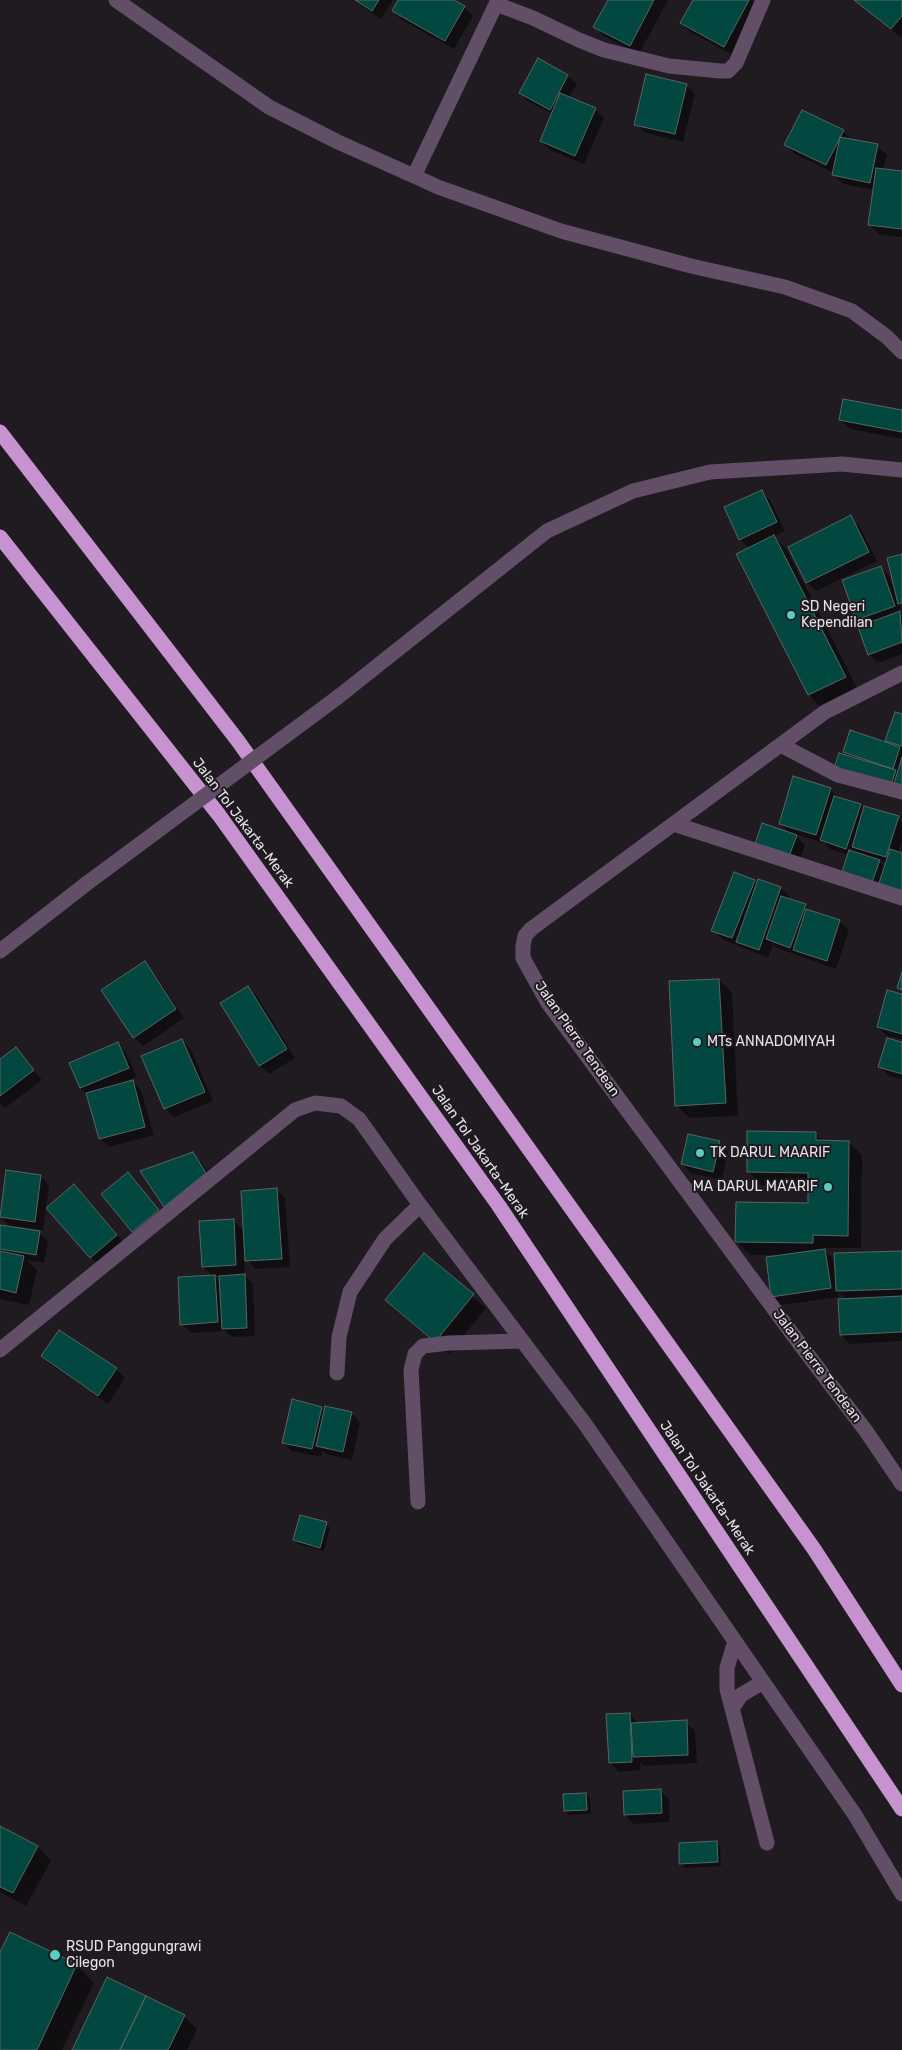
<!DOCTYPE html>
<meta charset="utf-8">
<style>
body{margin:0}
canvas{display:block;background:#201a21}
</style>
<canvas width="902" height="2050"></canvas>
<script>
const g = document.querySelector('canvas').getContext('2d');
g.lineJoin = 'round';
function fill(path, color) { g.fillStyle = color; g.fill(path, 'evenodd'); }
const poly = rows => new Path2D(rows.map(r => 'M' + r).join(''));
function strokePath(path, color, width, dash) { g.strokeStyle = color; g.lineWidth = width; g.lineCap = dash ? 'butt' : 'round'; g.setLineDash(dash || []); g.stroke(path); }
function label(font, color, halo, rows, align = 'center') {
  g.font = font + ' Rubik,sans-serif'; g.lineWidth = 4; g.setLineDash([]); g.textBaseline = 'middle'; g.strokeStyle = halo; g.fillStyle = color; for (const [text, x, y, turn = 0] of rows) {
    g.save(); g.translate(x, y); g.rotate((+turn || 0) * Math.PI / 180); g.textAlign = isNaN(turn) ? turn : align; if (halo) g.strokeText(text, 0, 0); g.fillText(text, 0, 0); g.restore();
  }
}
const shadow = poly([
 [352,0,393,0,381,19],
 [399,0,452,0,464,7,473,16,454,49,402,20,393,11],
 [609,0,668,0,639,54,604,36,595,27],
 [694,0,751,0,759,8,733,55,690,32,681,23],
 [855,0,902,0,902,36,901,37],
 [538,60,568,76,577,84,569,98,595,109,604,118,584,164,550,150,541,141,553,114,529,102,520,93],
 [686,85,695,94,683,142,645,133,636,124],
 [843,131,852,140,878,146,887,155,883,170,902,172,902,237,879,234,870,225,874,190,843,184,834,173,795,154,786,145],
 [902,411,902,439,850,429,841,420],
 [761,491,770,500,785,531,774,537,787,550,858,690,822,708,809,695,738,555,750,549,740,539],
 [850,517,859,526,877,561,816,591,807,582],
 [902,556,902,606,899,603,902,611,902,654,878,663,869,654,864,626,857,619,881,567,889,576,893,587,895,587],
 [902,715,902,793,844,752,892,746,887,740],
 [830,789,839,798,861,805,864,809,898,818,902,822,902,842,898,853,902,855,880,893,849,855,830,849,825,843,794,834,805,845,797,867,764,856,791,834,780,824],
 [878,860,887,863,885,867],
 [759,880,781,888,790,897,789,900,805,905,812,913,840,922,849,930,836,969,777,948,773,944,768,958,722,939,713,930,754,881,757,884],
 [144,963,153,972,184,1018,143,1046,134,1037],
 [719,980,732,993,738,1116,690,1118,676,1105],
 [248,987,257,996,295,1058,269,1074,260,1066,222,1003],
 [902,995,902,1039,887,1036,878,1027],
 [182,1041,191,1050,213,1101,174,1117,165,1108],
 [902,1043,902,1079,889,1076,880,1067],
 [117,1044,126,1053,137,1077,124,1082,125,1083,132,1081,141,1090,154,1135,109,1147,100,1138,88,1095,81,1088,71,1064],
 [16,1049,42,1080,5,1108,0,1103,0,1061],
 [815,1133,823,1141,848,1142,862,1155,861,1248,826,1248,826,1252,836,1261,902,1252,902,1341,850,1344,841,1335,846,1300,838,1292,839,1297,781,1305,772,1296,780,1255,750,1255,736,1241,809,1204,809,1186,761,1185,748,1171],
 [719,1142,728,1151,722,1180,691,1173,682,1164],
 [193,1154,202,1163,214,1182,174,1215],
 [128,1174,167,1220,141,1240,133,1231],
 [40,1176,49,1185,43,1230,15,1226,14,1228,39,1233,48,1241,44,1263,26,1260,37,1270,29,1305,0,1299,0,1252,2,1253,0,1250,0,1234,12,1228,0,1216],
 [276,1190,285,1198,290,1267,256,1269,247,1260,245,1239,243,1239,245,1274,243,1274,253,1284,255,1336,232,1337,225,1331,191,1333,182,1324,213,1276,203,1267,233,1220,245,1232],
 [220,1275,220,1282,214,1276],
 [83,1195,125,1244,99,1266,91,1257],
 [424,1255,486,1308,449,1354,399,1313,386,1300],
 [60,1331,116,1369,125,1378,108,1404,51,1365,43,1356],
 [321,1408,325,1412,351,1413,360,1422,352,1460,326,1454,322,1451,321,1457,292,1451,283,1442],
 [326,1524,330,1528,324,1551,298,1544,294,1540],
 [630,1714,638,1723,686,1722,695,1731,697,1763,644,1766,640,1762,641,1770,619,1772,610,1763],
 [660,1791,669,1799,670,1822,634,1824,625,1815],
 [586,1794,590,1798,591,1814,569,1815,565,1811],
 [0,1827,38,1847,51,1861,26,1906,0,1892],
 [716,1842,720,1847,721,1866,685,1868,681,1864],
 [10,1934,77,1965,94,1983,62,2050,0,2050,0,1955],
 [184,2016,197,2029,187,2050,74,2050]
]);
const building = poly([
 [355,0,379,0,372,11,355,0],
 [398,0,454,0,465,6,445,41,392,11,398,0],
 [608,0,654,0,630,46,593,27,608,0],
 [693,0,749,0,724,47,680,23,693,0],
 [854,0,902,0,902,16,891,29,854,0],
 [538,58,568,75,550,110,519,93,538,58],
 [646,74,687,84,675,134,634,125,646,74],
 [560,93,596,108,575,156,540,141,560,93],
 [802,110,844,130,826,165,784,145,802,110],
 [840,137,878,144,870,183,832,175,840,137],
 [876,168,902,171,902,229,868,225,876,168],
 [843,399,902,410,902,432,839,420,843,399],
 [762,490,777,522,739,540,724,507,762,490],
 [851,515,869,552,806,583,788,547,851,515],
 [774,535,846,677,808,695,736,554,774,535],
 [902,554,902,603,898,604,887,558,902,554],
 [881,566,895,606,856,620,842,580,881,566],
 [900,611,902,642,868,655,858,627,900,611],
 [895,712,902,714,902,746,885,741,895,712],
 [850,730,900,747,893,769,843,752,850,730],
 [839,753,896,770,891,785,834,768,839,753],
 [902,757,902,789,893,787,902,757],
 [793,776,831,788,816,835,779,824,793,776],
 [834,796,861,804,846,849,820,840,834,796],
 [864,806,899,816,886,857,852,847,864,806],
 [762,823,797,835,788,859,754,847,762,823],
 [890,849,902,853,902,894,878,886,890,849],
 [849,850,880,860,871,885,841,875,849,850],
 [734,872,755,880,732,938,711,931,734,872],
 [758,879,781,887,759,950,736,942,758,879],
 [781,896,806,904,790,948,766,939,781,896],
 [806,909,840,920,827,961,793,950,806,909],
 [145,961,176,1009,133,1038,101,990,145,961],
 [902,972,902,990,897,988,902,972],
 [719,979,726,1103,675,1106,669,981,719,979],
 [248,986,287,1049,259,1066,220,1003,248,986],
 [887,990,902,994,902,1034,877,1027,887,990],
 [887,1038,902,1042,902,1074,878,1067,887,1038],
 [182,1039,205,1092,164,1109,141,1056,182,1039],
 [118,1042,129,1068,80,1088,69,1063,118,1042],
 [16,1047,34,1070,0,1096,0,1059,16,1047],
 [133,1080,145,1127,99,1139,86,1093,133,1080],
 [747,1131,816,1132,816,1140,849,1141,848,1236,813,1235,813,1243,735,1242,736,1202,808,1203,808,1173,747,1172,747,1131],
 [688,1134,720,1141,713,1172,681,1164,688,1134],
 [193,1152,206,1173,164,1207,140,1171,193,1152],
 [6,1170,41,1175,35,1222,0,1217,6,1170],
 [128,1172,159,1210,132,1232,101,1194,128,1172],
 [74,1184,117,1235,90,1258,46,1208,74,1184],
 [277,1188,282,1259,245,1261,241,1191,277,1188],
 [234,1219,236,1265,202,1267,199,1221,234,1219],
 [0,1225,40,1231,36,1255,0,1249,0,1225],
 [825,1249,831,1288,771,1297,766,1257,825,1249],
 [0,1251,24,1256,16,1293,0,1289,0,1251],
 [902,1251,902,1289,836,1291,834,1253,902,1251],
 [424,1253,474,1294,435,1342,385,1300,424,1253],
 [245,1274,247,1328,222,1329,219,1276,245,1274],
 [215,1275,218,1322,180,1325,178,1277,215,1275],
 [902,1296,902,1332,840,1335,838,1299,902,1296],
 [59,1330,117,1368,98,1396,41,1356,59,1330],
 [292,1399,322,1407,312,1449,282,1443,292,1399],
 [325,1406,352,1412,343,1452,316,1446,325,1406],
 [300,1515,327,1522,320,1548,293,1540,300,1515],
 [630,1713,632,1762,609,1763,606,1714,630,1713],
 [687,1720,688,1755,633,1757,631,1723,687,1720],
 [661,1789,662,1813,624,1815,623,1791,661,1789],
 [586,1793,587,1810,564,1811,563,1794,586,1793],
 [0,1826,38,1846,13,1893,0,1887,0,1826],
 [717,1841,718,1862,679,1864,679,1843,717,1841],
 [10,1932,77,1964,37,2050,0,2050,0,1952,10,1932],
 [107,1977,146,1996,120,2050,72,2050,107,1977],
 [146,1996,185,2015,168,2050,120,2050,146,1996]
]);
const minor = poly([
 [116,0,269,107,338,142,414,176,438,187,561,231,691,266,785,287,852,311,887,337,902,352],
 [496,4,533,18,579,40,604,50,669,66,720,71,728,71,736,63,763,0],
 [414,176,498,0],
 [902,673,825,712,531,929,525,936,523,946,523,958,548,1003,805,1351,866,1431,902,1484],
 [338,697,547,531,633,491,710,472,842,464,902,470],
 [781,745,838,775,902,792],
 [674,824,902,898],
 [0,951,86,884],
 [0,1350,295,1110,315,1103,341,1106,359,1119,420,1205,585,1424,855,1815,902,1894],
 [337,1373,339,1337,350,1292,385,1239,420,1205],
 [418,1502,411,1370,415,1354,423,1346,449,1343,522,1341],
 [735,1641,727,1668,727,1689,767,1843],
 [733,1707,741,1695,763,1682]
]);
const highway = poly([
 [0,432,238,741,814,1549,902,1685],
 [0,537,219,815,499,1206,902,1809]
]);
const minorBridge = poly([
 [86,884,338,697]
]);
const markers = [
 [791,615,5,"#59cebe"],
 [697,1042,5,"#59cebe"],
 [700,1153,5,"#59cebe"],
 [828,1187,5,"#59cebe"],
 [55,1955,6,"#59cebe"]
];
const poiNames = [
 ["SD Negeri",801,607],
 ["Kependilan",801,623],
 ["MTs ANNADOMIYAH",707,1042],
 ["TK DARUL MAARIF",710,1153],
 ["MA DARUL MA'ARIF",818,1187,"right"],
 ["RSUD Panggungrawi",66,1947],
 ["Cilegon",66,1963]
];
const streetNames = [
 ["Jalan Tol Jakarta–Merak",243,823,53],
 ["Jalan Pierre Tendean",577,1039,55],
 ["Jalan Tol Jakarta–Merak",480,1152,55],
 ["Jalan Pierre Tendean",817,1366,53],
 ["Jalan Tol Jakarta–Merak",707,1488,56]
];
fill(shadow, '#0007');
fill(building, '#024841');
strokePath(building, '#586562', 1);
strokePath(minor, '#634e67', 15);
strokePath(highway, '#c792d0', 15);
strokePath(minorBridge, '#634e67', 15);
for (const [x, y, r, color] of markers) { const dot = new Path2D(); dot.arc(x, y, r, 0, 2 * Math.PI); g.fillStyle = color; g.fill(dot); strokePath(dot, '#201a21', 2); }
label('14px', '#e7e3e8', '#201a21', poiNames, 'left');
label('14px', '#e7e3e8', '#201a21', streetNames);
</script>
